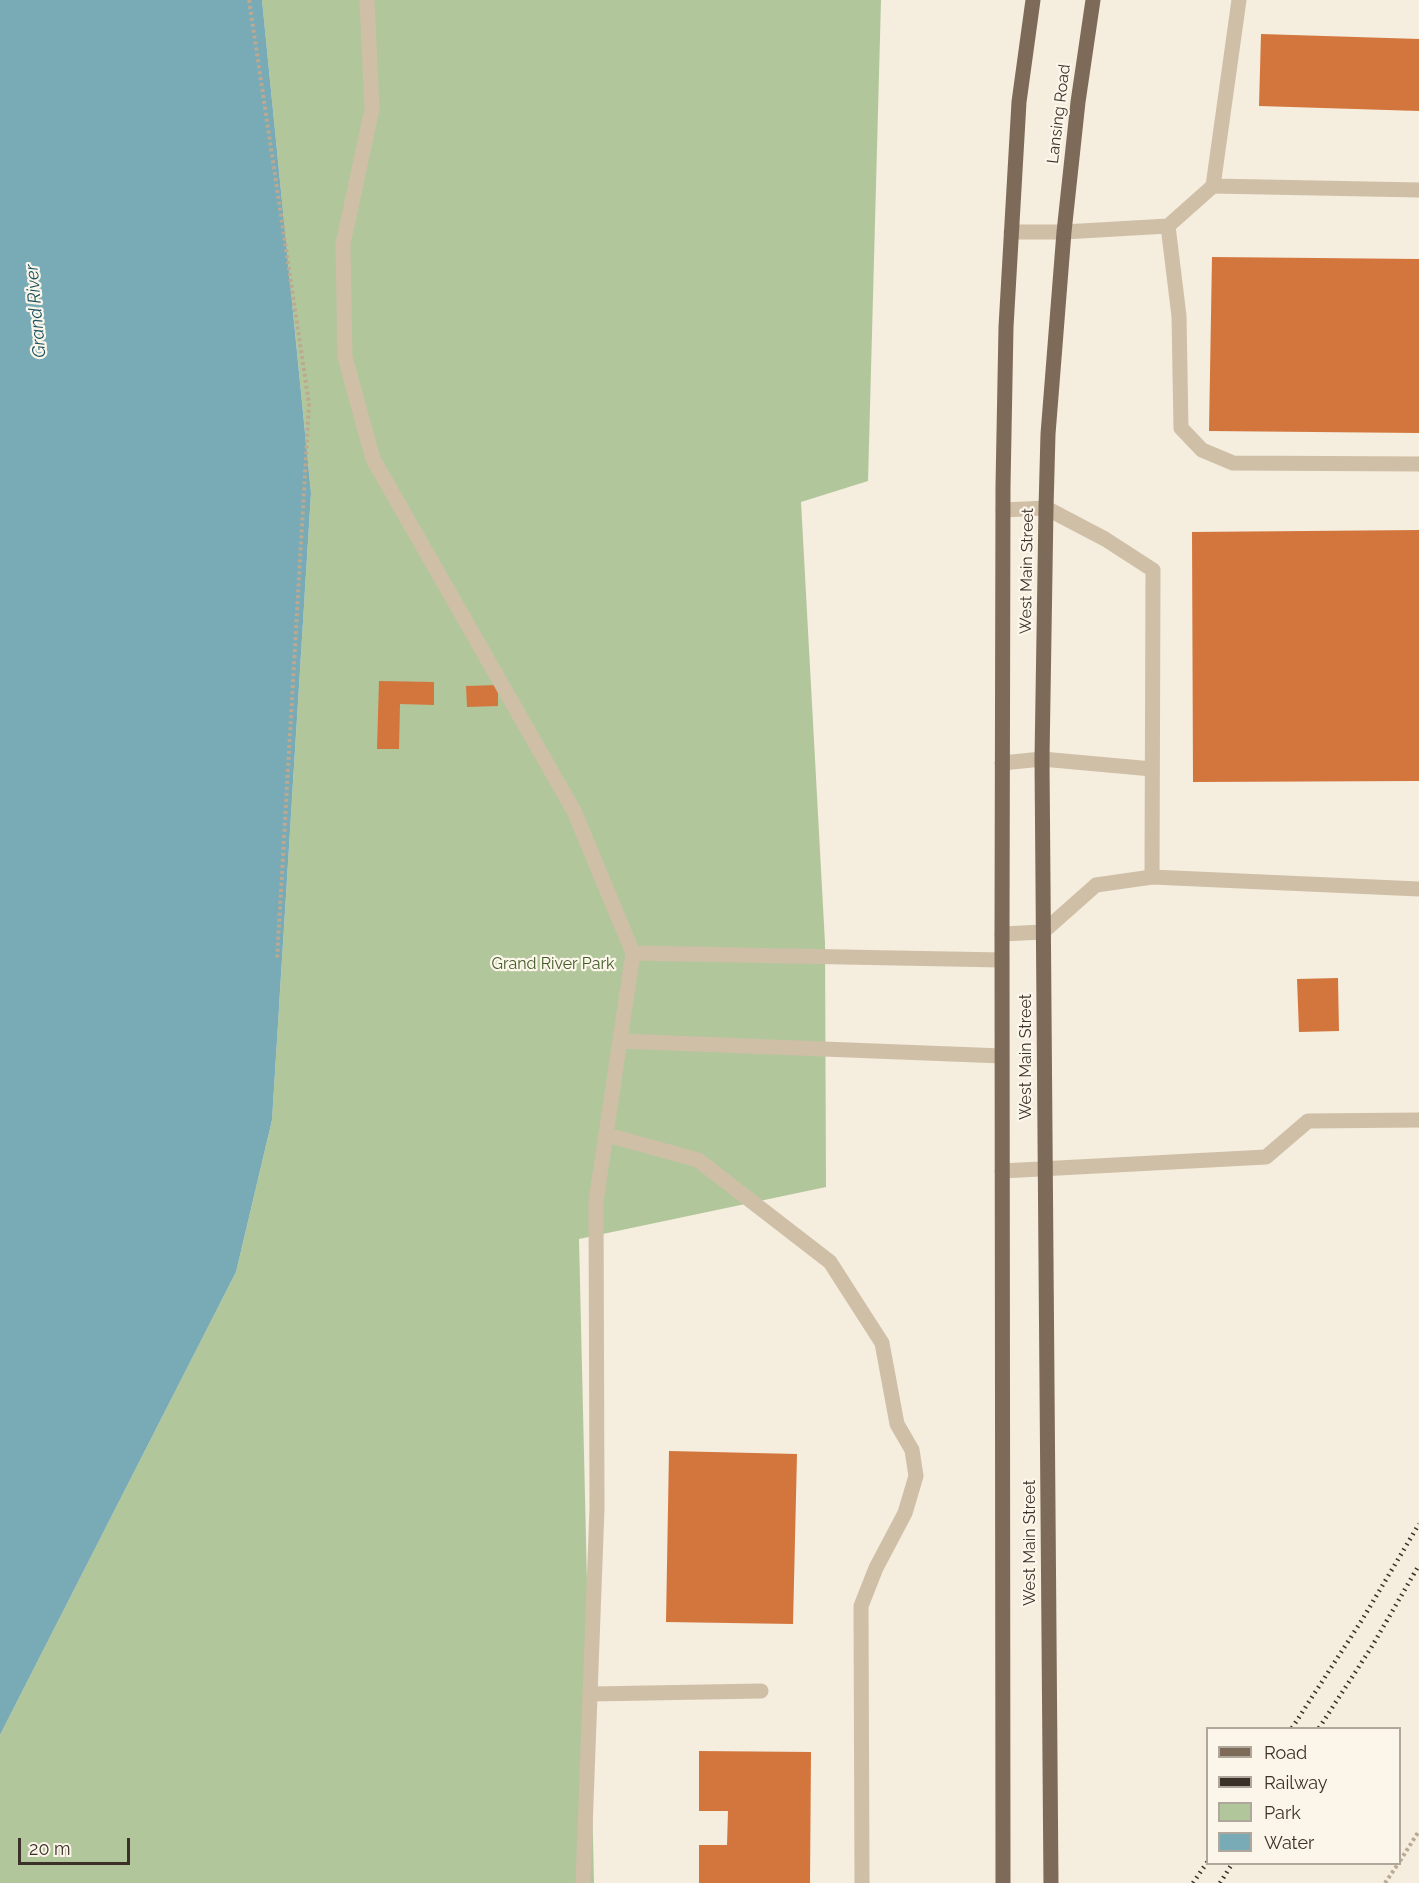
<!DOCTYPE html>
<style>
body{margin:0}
#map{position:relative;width:1419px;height:1883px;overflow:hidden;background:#f5eddd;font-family:Raleway,sans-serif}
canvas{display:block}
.legend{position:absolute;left:1206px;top:1727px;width:195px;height:138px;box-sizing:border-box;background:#fcf6ea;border:2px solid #afa79c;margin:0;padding:8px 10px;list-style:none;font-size:18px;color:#3b3128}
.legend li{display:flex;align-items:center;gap:12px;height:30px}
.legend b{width:30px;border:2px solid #afa79c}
.scale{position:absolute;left:18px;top:1838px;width:112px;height:27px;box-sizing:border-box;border:3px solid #3b3128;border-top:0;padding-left:8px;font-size:18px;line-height:21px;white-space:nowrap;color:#3b3128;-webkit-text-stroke:4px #fcf6ea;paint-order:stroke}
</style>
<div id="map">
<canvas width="1419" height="1883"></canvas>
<ul class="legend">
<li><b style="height:8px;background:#7e6a58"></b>Road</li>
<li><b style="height:8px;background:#3b3128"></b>Railway</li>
<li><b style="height:16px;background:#b2c69b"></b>Park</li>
<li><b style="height:16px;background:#78abb6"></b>Water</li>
</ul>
<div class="scale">20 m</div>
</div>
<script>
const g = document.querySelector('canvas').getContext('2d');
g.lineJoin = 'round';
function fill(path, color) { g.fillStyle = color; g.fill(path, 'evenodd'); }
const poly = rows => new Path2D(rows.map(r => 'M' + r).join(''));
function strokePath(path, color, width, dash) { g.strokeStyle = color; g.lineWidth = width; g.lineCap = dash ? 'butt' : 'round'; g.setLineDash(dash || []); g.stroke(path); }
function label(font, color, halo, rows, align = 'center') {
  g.font = font + ' Raleway,sans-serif'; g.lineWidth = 4.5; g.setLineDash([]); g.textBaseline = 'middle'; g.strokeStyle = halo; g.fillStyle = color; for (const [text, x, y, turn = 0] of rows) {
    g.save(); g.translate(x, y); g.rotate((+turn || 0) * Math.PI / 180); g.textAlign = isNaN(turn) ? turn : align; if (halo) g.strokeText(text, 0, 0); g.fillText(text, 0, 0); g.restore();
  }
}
const green = poly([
 [262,0,881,0,868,481,801,502,825,943,826,1187,579,1239,594,1883,0,1883,0,1735,236,1272,272,1120,311,493]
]);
const water = poly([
 [0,0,262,0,311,493,272,1120,236,1272,0,1735]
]);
const building = poly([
 [1261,34,1419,39,1419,111,1259,106],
 [1212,257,1419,259,1419,433,1209,431],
 [1419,530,1419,781,1193,782,1192,532],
 [379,681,434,682,434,705,400,704,399,749,377,749],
 [498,685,498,706,467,707,466,686],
 [1338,978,1339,1031,1299,1032,1297,979],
 [669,1451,797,1454,793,1624,666,1622],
 [699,1751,811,1752,810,1883,699,1883,699,1845,727,1845,728,1811,699,1811]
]);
const path = poly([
 [249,0,309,404,277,960],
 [1400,1861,1419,1831],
 [1385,1883,1398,1864]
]);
const minor = poly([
 [367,0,372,109,343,244,345,357,373,459,574,811,633,953,596,1201,597,1508,583,1883],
 [1213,186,1239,0],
 [1168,226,1179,316,1181,428,1202,450,1233,463,1419,464],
 [1011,232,1064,232,1168,226,1213,186,1419,190],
 [1002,763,1042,759,1152,769],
 [1152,877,1419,889],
 [1002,934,1043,932,1096,885,1152,877,1153,570,1105,539,1046,508,1003,510],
 [633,953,1002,960],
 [620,1041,1002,1056],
 [607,1135,698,1160,830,1262,882,1343,897,1424,912,1450,916,1476,905,1513,876,1568,861,1606,862,1883],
 [1002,1171,1266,1157,1308,1121,1419,1120],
 [591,1694,761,1691]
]);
const major = poly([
 [1003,1883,1002,934,1003,486,1006,327,1019,102,1033,0],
 [1051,1883,1042,759,1046,508,1048,434,1064,232,1078,102,1093,0]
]);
const rail = poly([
 [1292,1728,1362,1620,1419,1524],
 [1319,1728,1371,1648,1419,1565],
 [1193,1883,1208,1861],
 [1220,1883,1232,1864]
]);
const streetNames = [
 ["Lansing Road",1059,114,-83],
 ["West Main Street",1027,571,-89],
 ["West Main Street",1026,1057,-90],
 ["West Main Street",1030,1543,-90]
];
const parkNames = [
 ["Grand River Park",553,964]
];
const waterNames = [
 ["Grand River",36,311,-95]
];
fill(green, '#b2c69b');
fill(water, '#78abb6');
fill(building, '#d3763d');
strokePath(path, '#bba991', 4, [3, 3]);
strokePath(minor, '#cfbfa7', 15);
strokePath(major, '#7e6a58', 15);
strokePath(rail, '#3b3128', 4.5, [1.5, 4.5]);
label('16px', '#3b3128', '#fcf6ea', streetNames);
label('16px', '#425c29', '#fcf6ea', parkNames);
label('italic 18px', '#195362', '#fcf6ea', waterNames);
</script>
